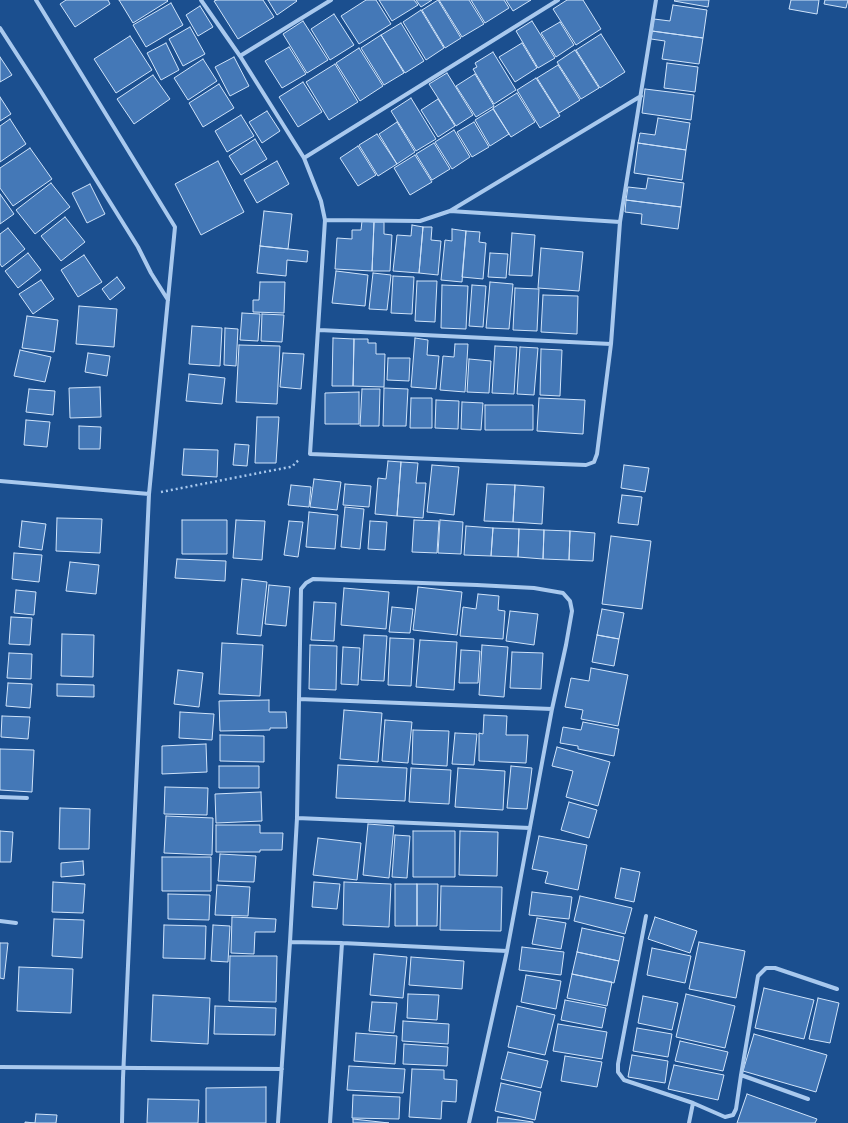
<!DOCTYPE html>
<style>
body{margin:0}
canvas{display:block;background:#1b4f8f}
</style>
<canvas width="848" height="1123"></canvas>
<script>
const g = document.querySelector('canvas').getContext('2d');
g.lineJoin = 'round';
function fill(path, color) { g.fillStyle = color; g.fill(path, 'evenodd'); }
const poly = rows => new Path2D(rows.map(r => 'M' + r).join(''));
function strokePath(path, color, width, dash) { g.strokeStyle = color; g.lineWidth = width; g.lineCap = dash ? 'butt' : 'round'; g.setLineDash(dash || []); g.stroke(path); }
const building = poly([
 [66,0,108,0,110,4,75,27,60,4,66,0],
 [119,0,167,0,168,1,133,23,119,0],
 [217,0,263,0,274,17,238,39,214,1,217,0],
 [268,0,296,0,297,1,277,15,268,0],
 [366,0,376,0,391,24,359,44,341,16,366,0],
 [379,0,414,0,418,5,392,21,379,0],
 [416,0,432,0,421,7,416,0],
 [438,0,461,38,445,48,422,10,438,0],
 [439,0,469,0,484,24,462,37,439,0],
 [471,0,504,0,509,8,485,23,471,0],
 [506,0,531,0,513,11,506,0],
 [567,0,583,0,601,29,576,45,553,9,567,0],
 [675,0,709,0,708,7,674,1,675,0],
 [791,0,819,0,817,14,789,9,791,0],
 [825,0,848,0,846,8,824,4,825,0],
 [171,3,183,25,146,47,133,25,171,3],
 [673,5,707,10,703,38,652,31,654,19,670,21,673,5],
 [200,6,213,27,198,36,186,15,200,6],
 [421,10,444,48,426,60,403,22,421,10],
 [334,14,354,45,330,60,311,29,334,14],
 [303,21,328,60,307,73,283,34,303,21],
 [532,21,555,58,538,68,516,31,532,21],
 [560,22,574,45,556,57,541,33,560,22],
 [401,23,424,61,405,73,381,35,401,23],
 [190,27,205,54,183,66,169,39,190,27],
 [652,31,703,38,699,64,662,59,665,41,651,39,652,31],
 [601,34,625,72,600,88,576,50,601,34],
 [381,35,404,73,384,85,361,48,381,35],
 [130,36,152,70,116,93,94,59,130,36],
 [166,43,179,70,161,80,147,53,166,43],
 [522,43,537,68,515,82,499,57,522,43],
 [289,47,306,74,282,88,265,61,289,47],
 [359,48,383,86,360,101,336,63,359,48],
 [575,50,599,88,581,99,557,62,575,50],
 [493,52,516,90,494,104,473,69,477,67,475,63,493,52],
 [0,57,12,75,0,82,0,57],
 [234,57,249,86,230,96,215,67,234,57],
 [203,59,217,81,188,100,174,78,203,59],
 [667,63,698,67,695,92,664,88,667,63],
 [335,64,358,102,329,120,306,82,335,64],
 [558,65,580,100,559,113,537,78,558,65],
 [447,73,473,115,456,126,429,84,447,73],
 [475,74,494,106,476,117,456,86,475,74],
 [153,75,170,99,134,124,117,99,153,75],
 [536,78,560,116,540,128,517,90,536,78],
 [303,82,322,112,298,127,279,97,303,82],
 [219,84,234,108,203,127,189,103,219,84],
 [645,89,694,95,691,120,642,113,645,89],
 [517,93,535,122,511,137,493,108,517,93],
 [0,97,11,114,0,121,0,97],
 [411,98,436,139,416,151,391,111,411,98],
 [438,99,455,126,438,137,421,110,438,99],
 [493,109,509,134,490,146,475,120,493,109],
 [267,111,280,131,262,143,249,122,267,111],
 [241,115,254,136,227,152,215,131,241,115],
 [658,118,690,123,686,150,638,143,640,133,655,135,658,118],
 [10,119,26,144,0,162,0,126,10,119],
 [397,122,415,152,397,164,379,134,397,122],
 [474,122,489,147,472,157,457,132,474,122],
 [454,130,470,157,452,169,435,142,454,130],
 [377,134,397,164,378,176,359,145,377,134],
 [255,139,267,159,241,175,229,156,255,139],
 [434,143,450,169,432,180,416,154,434,143],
 [638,143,686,150,682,180,634,173,638,143],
 [358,146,376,175,358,186,340,158,358,146],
 [30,148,52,179,13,206,0,188,0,168,30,148],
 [415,155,432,182,410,195,394,168,415,155],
 [218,161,244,212,201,235,175,184,218,161],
 [277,161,289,184,257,203,244,180,277,161],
 [648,178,684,183,681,207,626,200,628,187,646,189,648,178],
 [51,183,70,207,35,234,16,210,51,183],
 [90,184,105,214,87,223,72,193,90,184],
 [0,194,14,214,0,224,0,194],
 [626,200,681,207,678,229,641,224,642,214,625,212,626,200],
 [264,211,292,214,288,249,260,246,264,211],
 [65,217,85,242,61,261,41,236,65,217],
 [362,221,374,222,372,271,335,269,337,238,352,239,352,230,361,230,362,221],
 [374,222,384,222,384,234,392,235,390,271,372,271,374,222],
 [412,225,423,227,419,273,393,271,397,235,411,236,412,225],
 [423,227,432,227,431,240,441,241,438,275,419,273,423,227],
 [8,228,25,249,2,267,0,264,0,234,8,228],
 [452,229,466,231,462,282,441,280,445,240,452,241,452,229],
 [466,231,480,232,479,242,486,243,483,279,462,277,466,231],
 [512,233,535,235,532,276,509,275,512,233],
 [260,246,308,251,307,262,287,260,286,276,257,273,260,246],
 [541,248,583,252,579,291,538,288,541,248],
 [28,253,41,270,18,288,5,271,28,253],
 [490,253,508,254,506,278,488,277,490,253],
 [84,255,102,282,78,297,61,270,84,255],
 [336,271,368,275,365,306,332,303,336,271],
 [373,273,391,275,387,310,369,309,373,273],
 [393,276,414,277,412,314,391,313,393,276],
 [117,277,125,288,110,300,102,289,117,277],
 [41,280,54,299,33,314,19,294,41,280],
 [417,281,437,281,435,322,415,321,417,281],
 [260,282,285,282,284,313,253,312,253,300,259,300,260,282],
 [490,282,513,284,509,329,486,328,490,282],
 [442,285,468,286,466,329,441,328,442,285],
 [472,285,486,286,483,327,469,326,472,285],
 [515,288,539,289,537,331,513,330,515,288],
 [543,295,578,296,577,334,541,332,543,295],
 [79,306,117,309,114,347,76,344,79,306],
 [242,313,260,314,258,341,240,340,242,313],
 [262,314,284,315,282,342,261,341,262,314],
 [27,316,58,320,54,352,22,348,27,316],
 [192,326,222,328,220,366,189,364,192,326],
 [225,328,238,329,236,366,224,365,225,328],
 [333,338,354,339,353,386,332,386,333,338],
 [415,338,428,340,427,355,439,356,436,389,411,387,415,338],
 [354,339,368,339,368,343,376,343,376,354,385,354,384,387,353,386,354,339],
 [455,344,468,344,465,392,440,390,443,356,454,357,455,344],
 [239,345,280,346,277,404,236,402,239,345],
 [495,346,517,347,514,394,492,393,495,346],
 [520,347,538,348,534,395,517,394,520,347],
 [541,349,562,350,560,396,540,395,541,349],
 [20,350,51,357,45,382,14,376,20,350],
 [88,353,110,356,107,376,85,372,88,353],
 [283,353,304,354,301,389,280,387,283,353],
 [388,358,410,358,409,381,387,380,388,358],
 [469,359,491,361,489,393,467,392,469,359],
 [189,374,225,378,222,404,186,401,189,374],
 [100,387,101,417,70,418,69,388,100,387],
 [384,388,408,389,406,426,383,426,384,388],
 [29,389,55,391,53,415,26,412,29,389],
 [362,389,380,389,379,426,360,426,362,389],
 [359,392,359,424,325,424,325,393,359,392],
 [411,398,432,398,432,428,410,428,411,398],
 [539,398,585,400,583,434,537,431,539,398],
 [436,400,459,401,458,429,435,428,436,400],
 [462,402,483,403,481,430,461,429,462,402],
 [485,405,533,405,533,430,485,430,485,405],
 [257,417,279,417,276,463,255,463,257,417],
 [26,420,50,422,47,447,24,445,26,420],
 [79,426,101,427,100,449,79,449,79,426],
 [235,444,249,445,247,466,233,465,235,444],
 [184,449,218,450,217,477,182,475,184,449],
 [388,461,401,462,397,516,375,514,378,478,386,479,388,461],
 [401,462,418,463,416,483,426,483,423,518,397,516,401,462],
 [432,465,459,467,454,515,427,512,432,465],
 [624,465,649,468,645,492,621,488,624,465],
 [314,479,341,482,337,510,310,507,314,479],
 [345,484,371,486,369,507,343,505,345,484],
 [487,484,515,485,513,522,484,521,487,484],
 [291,485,311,487,309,507,288,505,291,485],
 [515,485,544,487,542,524,513,522,515,485],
 [622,495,642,497,638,525,618,523,622,495],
 [345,507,364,509,360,549,341,547,345,507],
 [309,512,338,515,335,549,306,547,309,512],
 [57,518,102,519,100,553,56,551,57,518],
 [182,520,227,520,227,554,182,554,182,520],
 [236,520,265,521,262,560,233,558,236,520],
 [414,520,439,521,437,553,412,552,414,520],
 [440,520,463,522,461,554,438,553,440,520],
 [22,521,46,524,42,550,19,547,22,521],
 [289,521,303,522,298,557,284,555,289,521],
 [370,521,387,522,385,550,368,549,370,521],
 [466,526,493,528,491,556,464,555,466,526],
 [493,528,519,529,518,557,491,556,493,528],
 [519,529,544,530,543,559,518,557,519,529],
 [544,530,570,531,569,560,543,559,544,530],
 [570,531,595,533,593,561,569,560,570,531],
 [611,536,651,541,642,609,602,604,611,536],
 [14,553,42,555,39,582,12,579,14,553],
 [177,559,226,561,225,581,175,578,177,559],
 [70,562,99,565,96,594,66,591,70,562],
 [242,579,267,582,261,636,237,634,242,579],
 [269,585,290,587,286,626,265,624,269,585],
 [418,587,462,592,457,635,413,630,418,587],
 [344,588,389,592,386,629,341,625,344,588],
 [16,590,36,592,34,615,14,613,16,590],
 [478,594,499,596,498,610,505,611,503,639,460,636,463,607,476,609,478,594],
 [314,602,336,603,334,641,311,640,314,602],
 [392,607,413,609,410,633,389,632,392,607],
 [602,609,624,613,619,639,597,635,602,609],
 [510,611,538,614,534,645,506,641,510,611],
 [11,617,32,618,30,645,9,644,11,617],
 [62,634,94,635,93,677,61,676,62,634],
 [364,635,387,636,384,681,361,680,364,635],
 [597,635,619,639,614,666,592,662,597,635],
 [390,638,414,639,411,686,388,685,390,638],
 [420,640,457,642,454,690,416,687,420,640],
 [222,643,263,645,260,696,219,694,222,643],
 [310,645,337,646,336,690,309,689,310,645],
 [482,645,508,647,504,697,479,695,482,645],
 [343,647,360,648,358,685,341,684,343,647],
 [461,650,480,651,478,683,459,683,461,650],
 [512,652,543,653,541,689,510,688,512,652],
 [9,653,32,654,31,679,7,678,9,653],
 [591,668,628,675,618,726,581,719,583,710,565,707,571,678,589,681,591,668],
 [178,670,203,673,199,707,174,704,178,670],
 [8,683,32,684,30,708,6,706,8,683],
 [57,684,94,685,94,697,57,696,57,684],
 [269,700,269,712,286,712,287,728,270,728,270,730,220,731,219,701,269,700],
 [344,710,382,713,378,762,340,759,344,710],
 [180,712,214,714,212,740,179,738,180,712],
 [484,715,507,716,506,735,528,735,526,763,479,761,479,733,483,734,484,715],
 [2,716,30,717,28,739,1,737,2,716],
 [385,720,412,722,408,763,382,761,385,720],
 [583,722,619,729,614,756,578,749,578,746,560,743,563,727,581,730,583,722],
 [413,730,449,731,447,766,412,764,413,730],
 [455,733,477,734,474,765,452,764,455,733],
 [220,735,264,736,264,762,220,761,220,735],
 [206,744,207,772,162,774,162,746,206,744],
 [557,747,610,762,598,806,566,797,573,771,552,766,557,747],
 [0,749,34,750,32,792,0,790,0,749],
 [338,765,407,768,405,801,336,798,338,765],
 [219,766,259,766,259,788,219,788,219,766],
 [511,766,532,768,527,809,507,808,511,766],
 [411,768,451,770,449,804,409,802,411,768],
 [458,768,505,771,503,810,455,807,458,768],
 [165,787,208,788,207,815,164,814,165,787],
 [261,792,262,821,216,823,215,794,261,792],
 [569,802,597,810,589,838,561,830,569,802],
 [60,808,90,809,89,849,59,849,60,808],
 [166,816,213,818,212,855,164,853,166,816],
 [368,824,394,826,389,878,363,875,368,824],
 [216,825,260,825,260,833,283,833,282,850,260,850,260,852,216,852,216,825],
 [0,831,13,832,11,862,0,862,0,831],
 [413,831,455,831,455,877,413,877,413,831],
 [460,831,498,832,497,876,459,875,460,831],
 [395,835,410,836,407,878,392,877,395,835],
 [539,836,587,845,578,890,545,883,548,872,532,869,539,836],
 [318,838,361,843,357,880,313,875,318,838],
 [220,854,256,856,254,882,218,881,220,854],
 [162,857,211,857,211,891,162,891,162,857],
 [83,861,84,875,61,877,61,863,83,861],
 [621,868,640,872,634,902,615,898,621,868],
 [53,882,85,884,83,913,52,912,53,882],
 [314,882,340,884,337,909,312,907,314,882],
 [344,882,391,884,389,927,343,925,344,882],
 [395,884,417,884,417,926,395,926,395,884],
 [417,884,438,884,437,926,417,926,417,884],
 [217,885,250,887,248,916,215,915,217,885],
 [441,886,502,887,501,931,440,930,441,886],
 [532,892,572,897,569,919,529,915,532,892],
 [168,894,210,895,209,920,168,919,168,894],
 [580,896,632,908,625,934,574,921,580,896],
 [232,917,276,919,275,932,255,932,254,954,231,953,232,917],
 [655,917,697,931,690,953,648,939,655,917],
 [537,918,566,923,561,949,532,944,537,918],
 [54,919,84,920,82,958,52,956,54,919],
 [164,925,206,926,205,959,163,958,164,925],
 [213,925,230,926,228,962,211,961,213,925],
 [582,928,624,937,619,961,577,952,582,928],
 [699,942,745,951,736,998,689,989,699,942],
 [0,943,8,943,4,979,0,978,0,943],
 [522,947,564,952,561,975,519,970,522,947],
 [652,948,691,956,685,983,647,975,652,948],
 [577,952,619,961,614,983,572,974,577,952],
 [374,954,407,957,403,998,370,995,374,954],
 [230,956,277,956,276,1002,229,1001,230,956],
 [411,957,464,961,462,989,409,985,411,957],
 [19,967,73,969,71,1013,17,1011,19,967],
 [572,974,612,982,607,1006,567,998,572,974],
 [526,975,561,981,556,1009,521,1002,526,975],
 [764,988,814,1000,804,1039,755,1028,764,988],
 [408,994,439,995,437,1020,407,1018,408,994],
 [686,994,735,1006,725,1048,676,1037,686,994],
 [153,995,210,998,208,1044,151,1041,153,995],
 [643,996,678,1003,672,1030,638,1023,643,996],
 [818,998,839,1003,830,1043,809,1039,818,998],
 [565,1000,606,1008,602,1028,561,1020,565,1000],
 [372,1002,397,1003,394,1033,369,1031,372,1002],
 [215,1006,276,1008,275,1035,214,1034,215,1006],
 [517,1006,555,1015,545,1055,508,1047,517,1006],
 [403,1021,449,1024,448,1044,402,1041,403,1021],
 [558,1024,607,1032,602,1059,553,1051,558,1024],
 [637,1028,672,1034,668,1057,633,1051,637,1028],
 [356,1033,397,1036,395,1064,354,1061,356,1033],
 [754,1034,827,1055,816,1092,743,1071,754,1034],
 [680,1041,728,1052,723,1071,675,1061,680,1041],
 [404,1044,448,1047,447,1066,403,1064,404,1044],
 [508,1052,548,1061,541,1088,501,1079,508,1052],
 [632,1055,668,1061,665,1083,628,1077,632,1055],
 [565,1056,602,1062,597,1087,561,1081,565,1056],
 [674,1065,724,1075,718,1100,668,1089,674,1065],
 [349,1066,405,1069,403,1093,347,1090,349,1066],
 [412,1069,444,1070,444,1079,457,1080,456,1102,442,1101,441,1119,409,1117,412,1069],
 [501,1083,541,1092,535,1120,495,1111,501,1083],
 [266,1087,266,1123,206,1123,206,1088,266,1087],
 [747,1094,817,1119,815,1123,737,1123,747,1094],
 [353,1095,400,1097,399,1119,352,1118,353,1095],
 [148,1099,199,1100,198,1123,147,1123,148,1099],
 [36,1114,57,1115,56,1123,25,1123,25,1122,35,1123,36,1114],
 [498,1117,533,1122,533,1123,497,1123,498,1117],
 [353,1119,389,1123,353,1123,353,1119]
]);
const path = poly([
 [161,492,290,467,293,466,295,463,299,460]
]);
const minor = poly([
 [36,0,175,227,149,494,123,1078,122,1123],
 [201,0,240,56,304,158,321,201,325,220,310,454,586,465,594,462,597,454,611,344,620,222,656,0],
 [0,28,40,90,138,247,151,273,168,300],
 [240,56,331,0],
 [304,158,558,0],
 [450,211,641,96],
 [325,220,420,221,450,211,620,222],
 [319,330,611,344],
 [0,481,149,494],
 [299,699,301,589,306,583,313,579,477,585,534,588,563,593,570,601,572,611,566,645,552,709,507,951,469,1123],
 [0,797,27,798],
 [297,818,530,828],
 [646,916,618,1064,618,1072,624,1080,693,1103,725,1117,733,1115,736,1109,741,1075,758,976,766,968,775,968,837,989],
 [0,921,16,923],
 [290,942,342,943,507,951],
 [0,1067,282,1069],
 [741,1075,808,1099],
 [278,1123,290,942,297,818,299,699,552,709],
 [330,1123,342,943],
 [689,1123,693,1103]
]);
fill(building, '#4478b7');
strokePath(building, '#cfe3fa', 1);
strokePath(path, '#a9c9ee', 2.5, [2, 3]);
strokePath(minor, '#a9c9ee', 4);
</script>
